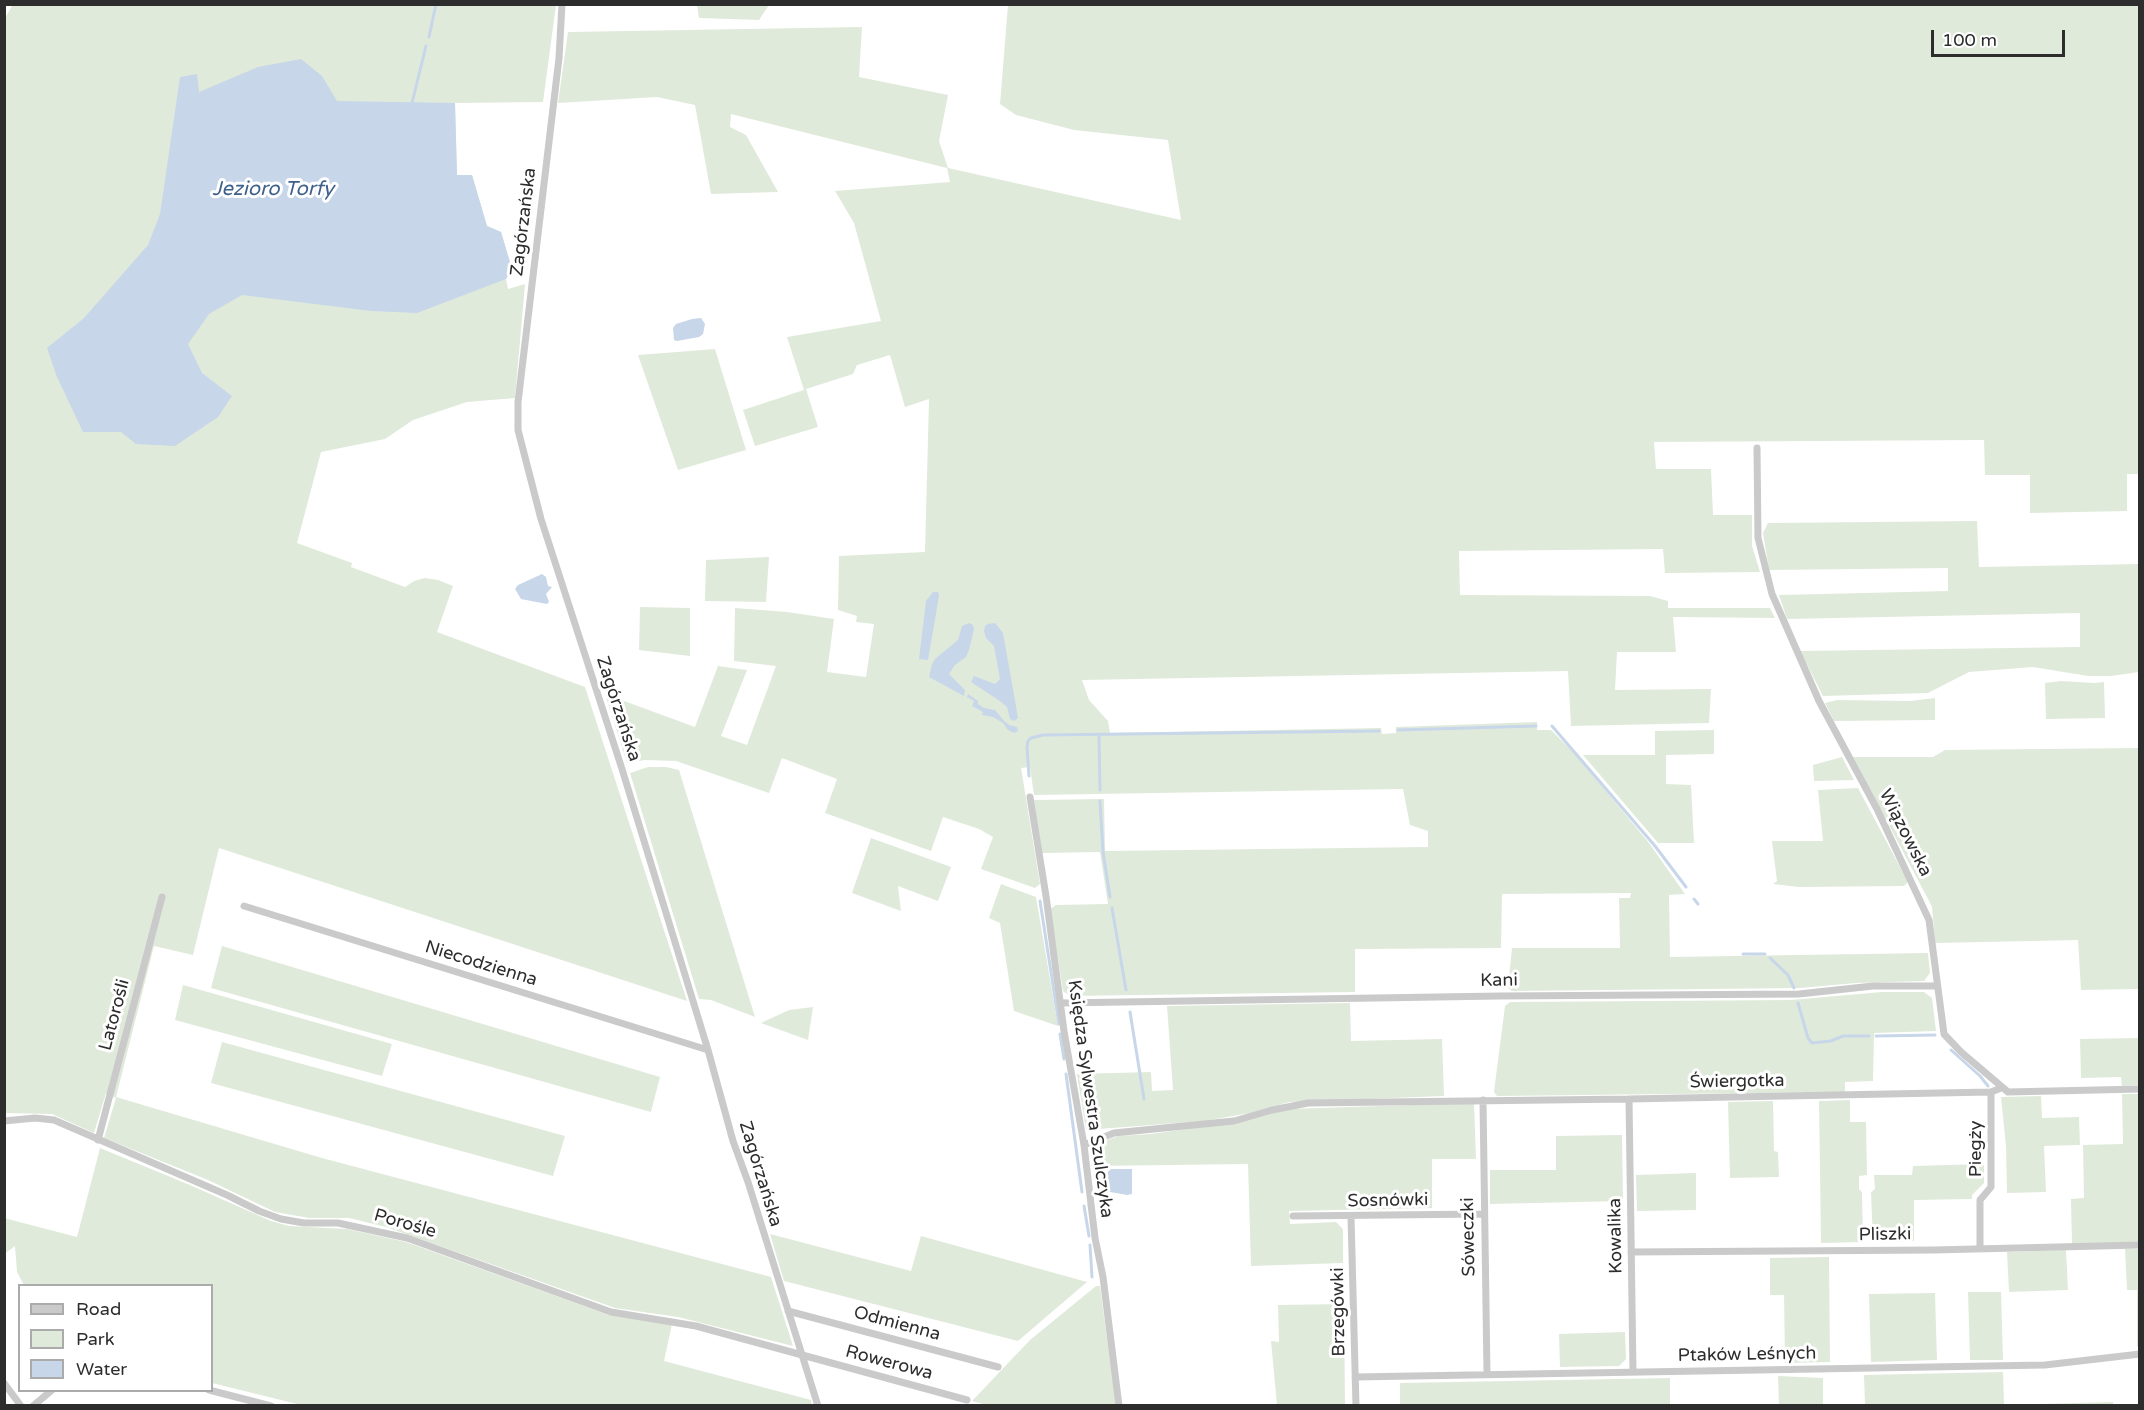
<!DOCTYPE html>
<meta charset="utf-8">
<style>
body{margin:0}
#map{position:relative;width:2144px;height:1410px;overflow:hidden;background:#fff;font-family:"Varela Round",sans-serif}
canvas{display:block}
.frame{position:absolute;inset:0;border:6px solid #2d2d2d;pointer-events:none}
.legend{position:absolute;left:18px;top:1284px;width:195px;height:108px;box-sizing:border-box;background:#fff;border:2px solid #ababab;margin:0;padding:8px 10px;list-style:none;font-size:18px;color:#2d2d2d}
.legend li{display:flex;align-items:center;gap:12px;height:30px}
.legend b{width:30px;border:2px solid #ababab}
.scale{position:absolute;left:1931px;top:30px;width:134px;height:27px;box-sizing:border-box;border:3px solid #2d2d2d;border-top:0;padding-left:8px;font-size:18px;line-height:21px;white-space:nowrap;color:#2d2d2d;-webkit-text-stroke:4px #fff;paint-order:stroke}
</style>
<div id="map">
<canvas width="2144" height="1410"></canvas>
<div class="frame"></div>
<ul class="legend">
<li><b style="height:8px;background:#cacaca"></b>Road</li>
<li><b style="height:16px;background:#e0eadb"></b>Park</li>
<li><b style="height:16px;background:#c7d6e9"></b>Water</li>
</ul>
<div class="scale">100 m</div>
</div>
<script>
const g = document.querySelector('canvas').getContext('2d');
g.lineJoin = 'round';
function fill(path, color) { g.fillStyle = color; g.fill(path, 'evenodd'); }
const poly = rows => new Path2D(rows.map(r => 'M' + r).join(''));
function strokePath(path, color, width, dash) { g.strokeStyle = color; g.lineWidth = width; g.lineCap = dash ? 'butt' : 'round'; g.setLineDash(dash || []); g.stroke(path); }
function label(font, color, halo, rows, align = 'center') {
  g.font = font + ' "Varela Round",sans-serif'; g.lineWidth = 6; g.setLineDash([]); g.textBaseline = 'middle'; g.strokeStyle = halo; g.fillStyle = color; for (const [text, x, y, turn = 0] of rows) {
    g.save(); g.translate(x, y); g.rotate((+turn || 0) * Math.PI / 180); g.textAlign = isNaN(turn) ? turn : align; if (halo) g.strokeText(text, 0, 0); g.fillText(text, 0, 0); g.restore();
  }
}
const green = poly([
 [13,4,556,5,543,102,455,103,457,175,472,175,487,226,501,232,512,269,506,279,508,289,525,284,515,398,467,402,413,420,385,439,321,452,297,543,352,563,351,567,405,587,414,581,425,578,438,580,453,586,437,632,585,687,687,1001,219,848,193,955,154,946,116,1097,322,1158,771,1277,793,1346,678,1317,615,1308,386,1227,349,1218,309,1218,275,1212,208,1180,104,1138,116,1098,106,1093,94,1133,52,1114,5,1113,4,20],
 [697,5,697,4,769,5,759,20,699,18],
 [1008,5,2139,5,2139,474,2127,474,2127,511,2030,513,2030,475,1985,475,1984,440,1654,442,1656,469,1711,469,1713,515,1752,515,1752,546,1760,572,1665,573,1663,549,1459,551,1460,595,1650,596,1668,601,1668,608,1770,608,1775,618,1673,617,1676,652,1617,652,1615,690,1711,689,1709,723,1571,726,1568,671,1082,680,1089,700,1108,721,1110,733,1381,728,1382,734,1396,733,1396,727,1537,722,1537,730,1551,730,1577,756,1649,843,1685,894,1669,895,1670,957,1928,953,1930,973,1924,981,1856,983,1800,988,1512,991,1508,988,1512,948,1620,948,1619,898,1630,898,1631,893,1502,894,1501,948,1355,949,1355,992,1070,996,1063,991,1050,909,1056,905,1108,904,1100,852,1042,853,1034,800,1104,799,1105,851,1428,847,1428,831,1410,825,1403,789,1034,795,1030,767,1021,768,1040,884,1035,888,981,869,993,837,979,829,943,817,931,851,825,813,837,779,782,758,769,793,676,761,645,760,627,763,605,694,695,727,718,666,747,670,721,736,747,745,776,666,734,661,735,608,787,612,834,619,827,672,866,677,874,624,856,622,857,616,838,610,839,556,925,552,929,399,905,407,890,355,857,365,853,374,806,389,818,427,755,446,743,410,804,390,787,337,881,321,854,223,835,191,950,182,947,168,731,114,730,127,746,135,778,192,711,194,695,105,657,97,558,103,568,32,862,27,859,77,948,95,939,141,948,168,1181,220,1168,140,1074,130,1016,115,1000,104],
 [715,349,746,450,678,470,638,355],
 [1977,521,1979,567,2139,564,2139,672,2111,676,2088,676,2033,667,1969,672,1928,693,1823,696,1800,651,2080,647,2080,613,1787,619,1779,595,1948,591,1948,568,1769,570,1763,533,1768,523],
 [769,557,766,602,705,601,706,560],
 [640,607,690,608,690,656,639,650],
 [2061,681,2094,683,2104,682,2105,718,2046,719,2045,683],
 [1935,698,1935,720,1834,721,1825,703,1837,700,1910,701],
 [1714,730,1714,754,1666,755,1666,784,1691,785,1694,843,1658,843,1583,755,1655,755,1655,731],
 [2139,748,2139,989,2081,990,2078,940,1935,943,1932,907,1928,899,1853,757,1933,757,1945,750],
 [1842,757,1854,780,1814,781,1813,765],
 [648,767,666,767,679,770,755,1017,711,1000,699,999,630,773],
 [1858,788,1908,882,1904,886,1799,887,1773,884,1777,881,1772,841,1823,841,1818,790],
 [871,838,951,867,938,901,898,886,901,911,852,893],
 [1001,884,1036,897,1058,1026,1014,1011,1000,923,989,918],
 [222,946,660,1077,651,1112,211,988],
 [183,985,392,1044,382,1076,175,1020],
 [1882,992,1924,992,1932,998,1936,1031,1874,1033,1873,1081,1845,1082,1845,1092,1497,1096,1494,1092,1505,1006,1510,1002,1791,1000],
 [1350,1003,1351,1041,1442,1039,1444,1096,1289,1102,1250,1113,1204,1121,1086,1130,1077,1074,1151,1072,1152,1091,1173,1090,1167,1006],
 [813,1007,808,1040,761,1023,789,1010],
 [2139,1038,2139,1085,2122,1086,2121,1077,2081,1078,2080,1039],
 [222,1042,565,1136,553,1176,211,1083],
 [2122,1094,2139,1094,2139,1242,2072,1244,2071,1199,2084,1198,2083,1145,2123,1144],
 [2041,1096,2042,1118,2079,1117,2080,1145,2044,1146,2046,1192,2007,1193,2006,1146,2001,1097],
 [1850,1100,1850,1122,1866,1122,1867,1175,1859,1176,1859,1189,1862,1192,1863,1242,1821,1243,1819,1101],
 [1773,1101,1774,1151,1778,1152,1779,1177,1730,1178,1728,1102],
 [1474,1103,1476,1159,1432,1159,1432,1208,1289,1211,1290,1224,1336,1222,1343,1229,1343,1263,1251,1266,1248,1164,1091,1166,1091,1152,1096,1144,1118,1136,1151,1134,1229,1123,1287,1109],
 [1622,1135,1623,1201,1490,1204,1490,1170,1556,1170,1556,1136],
 [100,1148,190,1185,271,1221,289,1226,347,1229,406,1242,609,1315,651,1319,672,1324,664,1361,811,1400,812,1405,301,1405,212,1383,212,1286,24,1285,17,1272,15,1246,7,1252,5,1252,4,1218,77,1237],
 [1984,1164,1984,1183,1972,1195,1972,1199,1914,1200,1914,1241,1873,1242,1871,1192,1875,1189,1874,1175,1912,1175,1913,1166],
 [1696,1173,1696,1210,1637,1211,1636,1175],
 [770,1234,911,1271,921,1236,1087,1282,1018,1341,784,1281],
 [2125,1249,2139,1249,2139,1347,2137,1347,2137,1290,2127,1290],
 [2066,1250,2068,1290,2009,1292,2007,1252],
 [1829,1257,1830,1362,1785,1363,1784,1295,1770,1295,1770,1258],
 [1096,1286,1100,1286,1116,1405,990,1406,972,1401,1030,1340],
 [1968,1292,2001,1292,2003,1360,1970,1360],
 [1935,1293,1937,1360,1871,1362,1869,1294],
 [1344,1304,1345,1405,1277,1405,1271,1341,1279,1342,1278,1305],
 [1625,1332,1626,1359,1619,1366,1560,1367,1559,1334],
 [2003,1372,2004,1405,1865,1405,1864,1375],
 [1778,1376,1823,1378,1823,1405,1779,1405],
 [1670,1378,1670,1405,1400,1405,1400,1383],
 [2113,1402,2113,1405,2038,1405,2038,1404]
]);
const water = poly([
 [301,59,322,76,337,101,455,103,457,175,472,175,487,226,501,232,512,269,506,279,417,313,371,311,242,295,209,314,188,344,202,373,232,396,218,417,175,446,136,444,121,432,83,432,57,377,47,348,84,318,148,245,160,214,180,77,197,74,199,92,258,67],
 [701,318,705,324,703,334,699,337,677,341,674,340,673,328,676,324,692,319],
 [542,574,546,577,548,586,552,587,546,594,549,602,547,604,521,599,515,589,518,585],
 [933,592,938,592,939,596,928,660,919,659,926,601],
 [969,623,973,625,974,629,969,650,966,657,955,665,949,674,965,690,964,696,929,677,932,664,935,659,958,640,962,626],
 [995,623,1003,633,1017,712,1018,718,1014,721,1010,719,1007,707,1000,701,971,682,974,676,995,684,1000,679,994,646,986,638,984,631,985,626,988,624],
 [968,694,978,701,978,704,984,708,995,710,1004,721,1009,725,1017,727,1018,731,1014,733,1008,730,1003,723,993,717,982,715,983,712,972,706,974,701,967,697],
 [1111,1169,1132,1169,1132,1194,1127,1195,1105,1191,1103,1176]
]);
const stream = poly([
 [429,37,436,4],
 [412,103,426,46],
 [1552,726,1655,846,1686,887],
 [1398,730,1536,726],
 [1099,736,1100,790],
 [1029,776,1027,747,1028,741,1031,738,1043,735,1379,731],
 [1100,801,1103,852,1110,897],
 [1694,899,1698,904],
 [1040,901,1059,1024],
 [1112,908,1126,990],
 [1743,954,1765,954],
 [1770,958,1788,975,1794,988],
 [1798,1003,1808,1038,1812,1043,1831,1041,1843,1036,1869,1036],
 [1130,1012,1144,1099],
 [1060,1034,1064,1059],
 [1876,1036,1935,1035],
 [1951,1050,1980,1076,1988,1086],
 [1066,1074,1082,1192],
 [1084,1206,1089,1236],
 [1090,1245,1092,1277]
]);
const street = poly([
 [562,4,559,58,518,402,518,430,541,519,622,769,708,1050,733,1141,748,1182,818,1406],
 [1757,448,1758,538,1772,594,1819,701,1877,809,1929,920,1944,1034,1961,1052,2008,1092,2140,1089],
 [1030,797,1046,896,1064,1031,1084,1145,1095,1238,1103,1277,1119,1406],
 [244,906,708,1050],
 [1060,1003,1500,996,1799,994,1873,986,1937,986],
 [1629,1099,1633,1372],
 [1483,1100,1487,1374],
 [4,1121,35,1118,54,1120,227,1195,259,1211,281,1219,304,1223,338,1223,407,1238,611,1312,696,1326,967,1400],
 [98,1140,162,897],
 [1084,1145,1114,1133,1234,1121,1272,1110,1308,1103,1629,1099,1991,1092,2001,1088],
 [1293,1216,1484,1214],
 [1351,1217,1356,1406],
 [1980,1248,1980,1200,1991,1187,1991,1092],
 [1631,1252,1934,1250,2140,1245],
 [788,1311,998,1367],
 [1355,1377,2045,1365,2140,1354],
 [4,1383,21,1406],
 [209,1390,271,1406],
 [33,1406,52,1390]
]);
const streetNames = [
 ["Zagórzańska",524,222,-83],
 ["Zagórzańska",618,709,72],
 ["Wiązowska",1905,833,63],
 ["Niecodzienna",481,964,17],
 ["Kani",1499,981,-1],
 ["Latorośli",115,1015,-75],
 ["Świergotka",1737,1082,-1],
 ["Księdza Sylwestra Szulczyka",1090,1099,82],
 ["Piegży",1976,1149,-90],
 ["Zagórzańska",760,1174,73],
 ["Sosnówki",1388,1201,-1],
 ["Porośle",405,1224,16],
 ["Pliszki",1885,1235,-1],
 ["Kowalika",1616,1236,-91],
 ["Sóweczki",1469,1237,-91],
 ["Brzegówki",1339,1312,-91],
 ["Odmienna",897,1324,15],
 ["Ptaków Leśnych",1747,1355,-1],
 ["Rowerowa",889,1363,15]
];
const waterNames = [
 ["Jezioro Torfy",273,190]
];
fill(green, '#e0eadb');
fill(water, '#c7d6e9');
strokePath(stream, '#c7d6e9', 3);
strokePath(street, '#cacaca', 7);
label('18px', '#2d2d2d', '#fff', streetNames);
label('italic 20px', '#3e608b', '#fff', waterNames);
</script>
